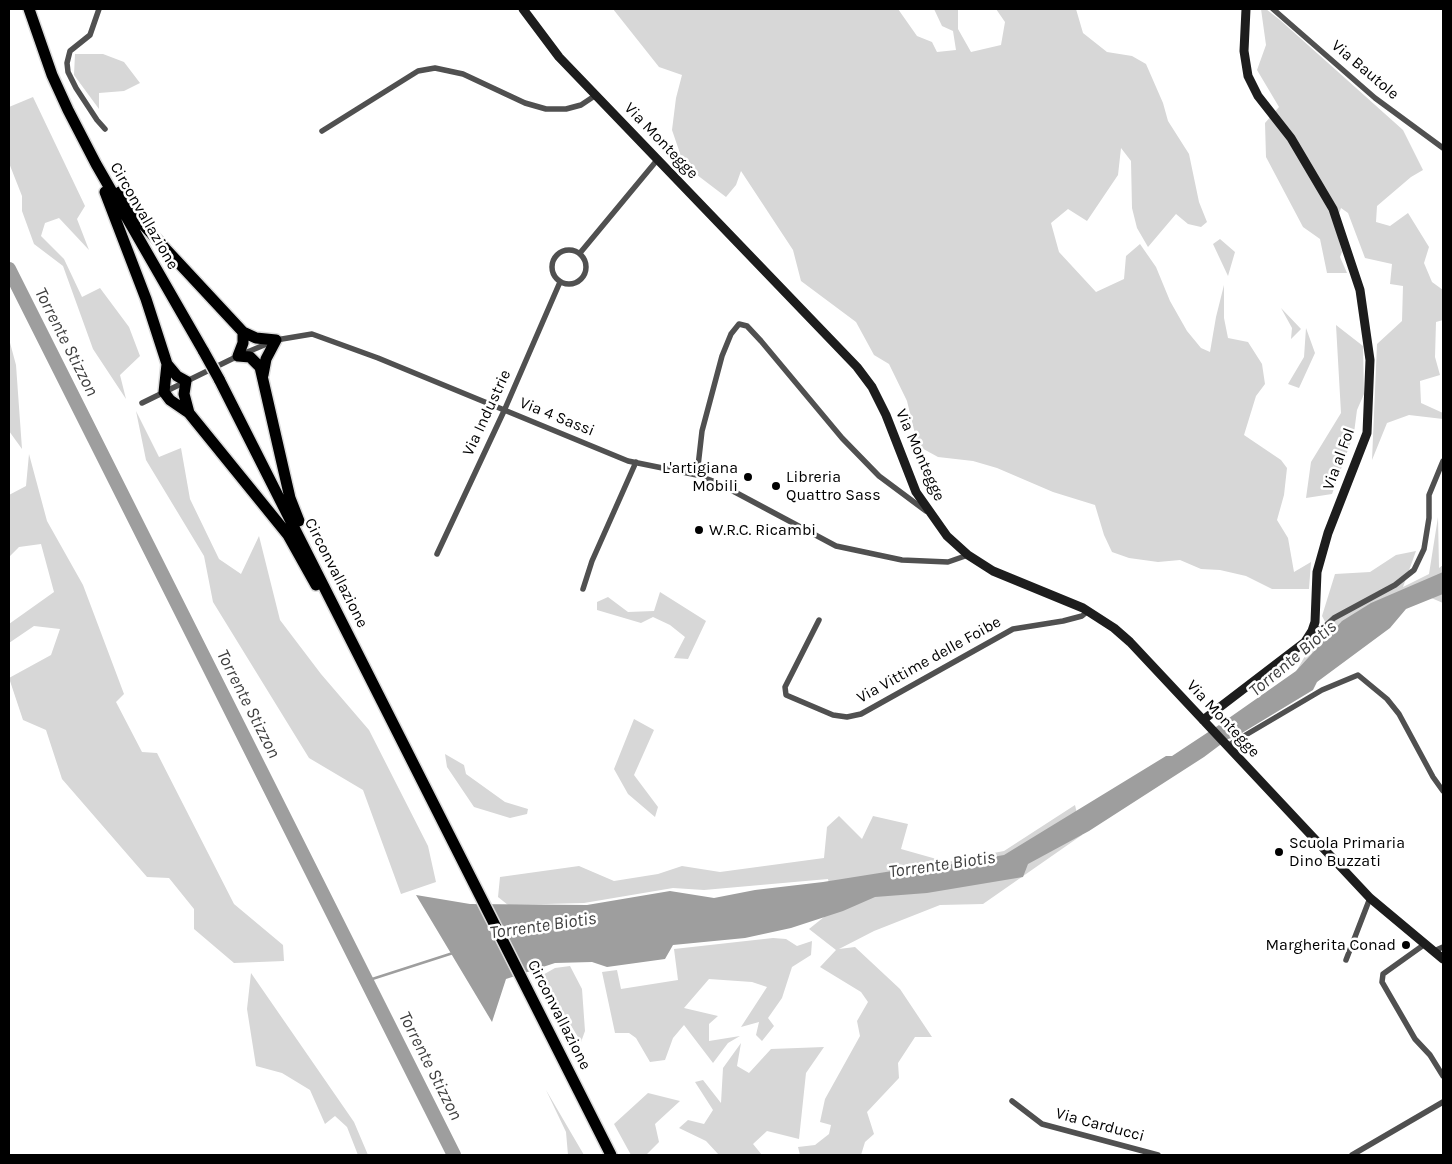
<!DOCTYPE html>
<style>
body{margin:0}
#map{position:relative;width:1452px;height:1164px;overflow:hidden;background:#fff;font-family:Karla,sans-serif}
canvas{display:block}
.frame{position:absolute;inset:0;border:10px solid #000;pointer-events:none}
</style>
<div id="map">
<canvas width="1452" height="1164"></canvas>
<div class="frame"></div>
</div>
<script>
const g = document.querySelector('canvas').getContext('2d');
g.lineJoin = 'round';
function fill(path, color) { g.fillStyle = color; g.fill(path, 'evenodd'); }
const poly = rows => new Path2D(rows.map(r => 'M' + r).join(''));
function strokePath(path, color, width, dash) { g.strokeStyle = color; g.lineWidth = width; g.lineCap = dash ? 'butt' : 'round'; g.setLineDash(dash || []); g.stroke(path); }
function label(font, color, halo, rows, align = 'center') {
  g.font = font + ' Karla,sans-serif'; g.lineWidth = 5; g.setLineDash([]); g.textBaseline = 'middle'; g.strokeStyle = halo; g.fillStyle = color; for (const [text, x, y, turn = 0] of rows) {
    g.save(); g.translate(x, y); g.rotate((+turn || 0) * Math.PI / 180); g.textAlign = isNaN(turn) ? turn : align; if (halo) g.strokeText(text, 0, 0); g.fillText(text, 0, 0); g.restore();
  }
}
const green = poly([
 [613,9,898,9,917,36,932,42,937,52,956,50,953,31,942,26,934,9,958,9,958,29,971,52,1001,45,1005,22,996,9,1076,9,1083,33,1107,52,1132,56,1146,64,1163,103,1168,121,1189,154,1199,202,1207,222,1201,227,1188,224,1176,214,1148,247,1137,228,1132,208,1131,161,1121,148,1118,175,1087,221,1068,209,1051,223,1059,252,1096,292,1124,279,1126,256,1140,244,1156,267,1170,301,1187,331,1201,348,1210,352,1216,317,1224,285,1224,318,1228,338,1248,342,1262,364,1265,384,1256,396,1244,435,1281,460,1287,468,1284,495,1277,520,1288,538,1294,572,1311,562,1309,589,1272,589,1246,576,1220,570,1201,569,1180,560,1158,562,1129,558,1112,552,1104,535,1095,505,1053,492,997,468,973,461,938,457,918,446,907,401,889,364,874,355,856,322,801,281,793,250,741,171,736,185,726,197,684,165,672,130,676,98,682,75,659,67],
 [1261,9,1266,9,1280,20,1403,130,1423,170,1411,177,1377,206,1376,222,1390,226,1408,213,1429,247,1424,263,1432,282,1443,290,1443,320,1436,322,1435,357,1440,375,1420,381,1421,403,1443,413,1443,419,1409,415,1387,423,1372,460,1377,344,1402,321,1403,286,1390,284,1392,264,1365,258,1348,213,1341,208,1335,226,1342,252,1340,257,1347,273,1327,273,1320,239,1303,227,1266,157,1265,123,1279,107,1257,70,1266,45],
 [75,54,103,54,124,62,140,83,124,91,99,93,99,109,74,75],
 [33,97,85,206,77,219,89,250,59,218,45,223,41,236,64,259,82,297,100,288,129,327,140,356,120,375,126,399,93,349,63,266,34,244,22,211,22,196,9,163,9,107],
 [1220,239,1235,252,1228,276,1213,244],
 [1281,308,1301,329,1291,339,1292,328],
 [1336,325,1363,346,1364,394,1357,410,1354,433,1332,494,1306,498,1311,462,1341,413],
 [1306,328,1315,353,1299,388,1288,384,1304,357],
 [9,339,16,365,22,449,9,431],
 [136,411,159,457,181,448,190,499,219,559,241,574,259,536,280,620,321,674,369,730,428,846,436,882,401,894,363,790,309,758,213,602,204,556,146,460],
 [29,454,47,521,83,585,124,694,116,702,142,752,157,753,234,904,283,945,284,961,234,963,194,929,194,909,169,878,147,877,62,779,46,730,23,720,9,678,51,655,60,629,34,626,9,643,9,624,54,592,41,544,19,547,9,557,9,495,26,486],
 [1438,517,1439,568,1443,565,1443,603,1429,597,1400,611,1294,675,1305,656,1330,631,1322,616,1335,574,1370,572,1396,555,1416,551,1403,587,1429,574],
 [660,592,706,621,688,659,674,658,685,637,670,625,653,617,641,623,597,610,597,602,608,597,628,612,654,611],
 [634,719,654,730,634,775,658,807,655,817,628,794,614,769],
 [445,754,464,765,466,774,505,802,528,809,527,814,510,818,474,807,447,767],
 [1075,805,1082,835,983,904,940,905,874,931,839,949,855,947,900,989,932,1037,915,1037,898,1063,899,1078,867,1112,874,1134,865,1142,861,1155,800,1155,798,1147,815,1145,829,1134,831,1125,820,1122,825,1099,860,1036,857,1021,868,1002,861,992,820,967,836,950,809,929,834,909,828,879,704,890,673,888,584,903,508,905,498,897,500,877,579,866,614,881,658,874,682,866,720,872,824,858,827,827,839,816,862,839,873,816,908,824,901,849,947,862,1004,851],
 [773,938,786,939,797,946,812,941,811,955,792,967,782,998,768,1018,774,1026,762,1041,756,1035,759,1022,741,1027,767,987,752,982,709,979,684,1008,718,1016,709,1024,709,1041,740,1036,728,1043,713,1063,684,1025,673,1038,665,1060,650,1062,636,1038,629,1033,615,1033,602,972,617,970,621,989,678,980,674,949],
 [570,966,582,989,585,1031,581,1042,541,976,555,968],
 [251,973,354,1122,368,1155,358,1155,347,1127,335,1116,325,1124,310,1090,282,1073,256,1066,247,1009],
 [741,1043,737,1066,749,1073,771,1049,824,1047,806,1073,799,1139,767,1131,753,1144,762,1155,719,1155,706,1141,679,1128,688,1120,704,1124,713,1110,695,1082,703,1080,721,1103,723,1068],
 [546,1090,584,1155,568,1155,566,1132],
 [648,1093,680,1101,655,1124,659,1142,646,1155,631,1155,614,1124]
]);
const water = poly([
 [1443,572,1443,594,1406,609,1390,628,1317,682,1313,690,1237,736,1228,739,1204,757,1089,831,1028,864,1023,877,927,893,875,897,843,911,791,928,745,938,673,945,665,959,607,967,592,962,555,963,506,979,492,1022,416,895,470,904,587,905,670,891,714,898,755,890,823,882,911,868,947,865,1004,855,1166,756,1172,756,1219,725,1296,671,1342,621,1371,603]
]);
const stream = poly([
 [366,981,453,953]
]);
const river = poly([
 [9,269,454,1155]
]);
const street = poly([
 [99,9,90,35,70,51,67,63,68,72,76,88,97,120,105,129],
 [1273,9,1375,98,1443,148],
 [322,131,418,71,435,68,463,74,525,103,546,109,566,109,581,105,596,95],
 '552 267a17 17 0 1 1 34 0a17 17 0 1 1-34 0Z',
 [580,253,658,159],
 [142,403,238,356,276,340,312,334,378,358,628,461,697,475,718,483,836,546,902,560,948,562,968,555],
 [697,475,702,431,722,356,731,334,739,324,747,326,761,341,842,438,879,476,926,511],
 [437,554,504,411,560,282],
 [583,589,592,561,636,462],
 [819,620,785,687,786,695,833,715,847,717,861,714,1013,629,1063,621,1082,616,1088,611],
 [1312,631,1323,628,1334,618,1395,585,1414,570,1424,549,1429,518,1429,495,1443,461],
 [1227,746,1322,690,1358,675,1387,699,1399,714,1433,777,1443,791],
 [1425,944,1383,974,1382,982,1415,1039,1430,1055,1443,1076],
 [1434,951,1443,947],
 [1346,960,1370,898],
 [1012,1101,1042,1124,1158,1155],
 [1352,1155,1443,1102]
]);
const secondary = poly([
 [523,9,559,57,857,367,872,387,886,415,916,492,947,536,968,555,993,571,1083,608,1114,628,1130,642,1370,898,1443,959],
 [1203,720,1305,642,1312,631,1315,622,1317,572,1328,533,1367,433,1370,360,1360,290,1333,209,1291,138,1258,96,1248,76,1244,51,1246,9]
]);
const highway = poly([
 [29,9,52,75,68,110,96,164,204,352],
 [105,192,146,299,167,364,177,376,186,381,184,394,189,413],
 [120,192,136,217,243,332,256,338,276,340,266,359,263,375],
 [243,332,243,343,238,356,250,357,260,367,290,498,299,521],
 [167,364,164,392,170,400,189,413,288,535,316,585],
 [219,379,611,1155]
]);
const highwayBridge = poly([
 [204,352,219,379]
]);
const markers = [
 [748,477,5,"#000"],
 [776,486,5,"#000"],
 [699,530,5,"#000"],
 [1279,852,5,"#000"],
 [1406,945,5,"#000"]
];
const streetNames = [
 ["Via Bautole",1365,70,40],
 ["Via Montegge",661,141,46],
 ["Circonvallazione",144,216,60],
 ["Via Industrie",487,413,-65],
 ["Via 4 Sassi",557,417,22],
 ["Via Montegge",920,455,66],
 ["Via al Fol",1339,459,-70],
 ["Circonvallazione",336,573,63],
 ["Via Vittime delle Foibe",929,660,-29],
 ["Via Montegge",1223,719,47],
 ["Circonvallazione",559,1015,63],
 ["Via Carducci",1100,1125,15]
];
const poiNames = [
 ["L'artigiana",738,468,"right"],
 ["Mobili",738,486,"right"],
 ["Libreria",786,477],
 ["Quattro Sass",786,495],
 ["W.R.C. Ricambi",709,530],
 ["Scuola Primaria",1289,843],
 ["Dino Buzzati",1289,861],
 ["Margherita Conad",1396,945,"right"]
];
const waterNames = [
 ["Torrente Stizzon",66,342,63],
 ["Torrente Biotis",1293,659,-40],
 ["Torrente Stizzon",248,704,63],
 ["Torrente Biotis",942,865,-8],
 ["Torrente Biotis",543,926,-8],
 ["Torrente Stizzon",430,1066,63]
];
fill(green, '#d7d7d7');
fill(water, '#9e9e9e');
strokePath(stream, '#9e9e9e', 2.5);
strokePath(river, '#9e9e9e', 14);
strokePath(highway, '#dbdbdb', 14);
strokePath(street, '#505050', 5.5);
strokePath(secondary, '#1d1d1d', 9);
strokePath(highway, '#000', 11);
strokePath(highwayBridge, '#dbdbdb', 14, []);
strokePath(highwayBridge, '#000', 11);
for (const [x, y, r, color] of markers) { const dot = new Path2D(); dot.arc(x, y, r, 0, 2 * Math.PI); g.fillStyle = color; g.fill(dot); strokePath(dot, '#fff', 2); }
label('16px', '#000', '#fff', streetNames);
label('16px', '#000', '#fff', poiNames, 'left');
label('italic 18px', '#3f3f3f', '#fff', waterNames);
</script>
